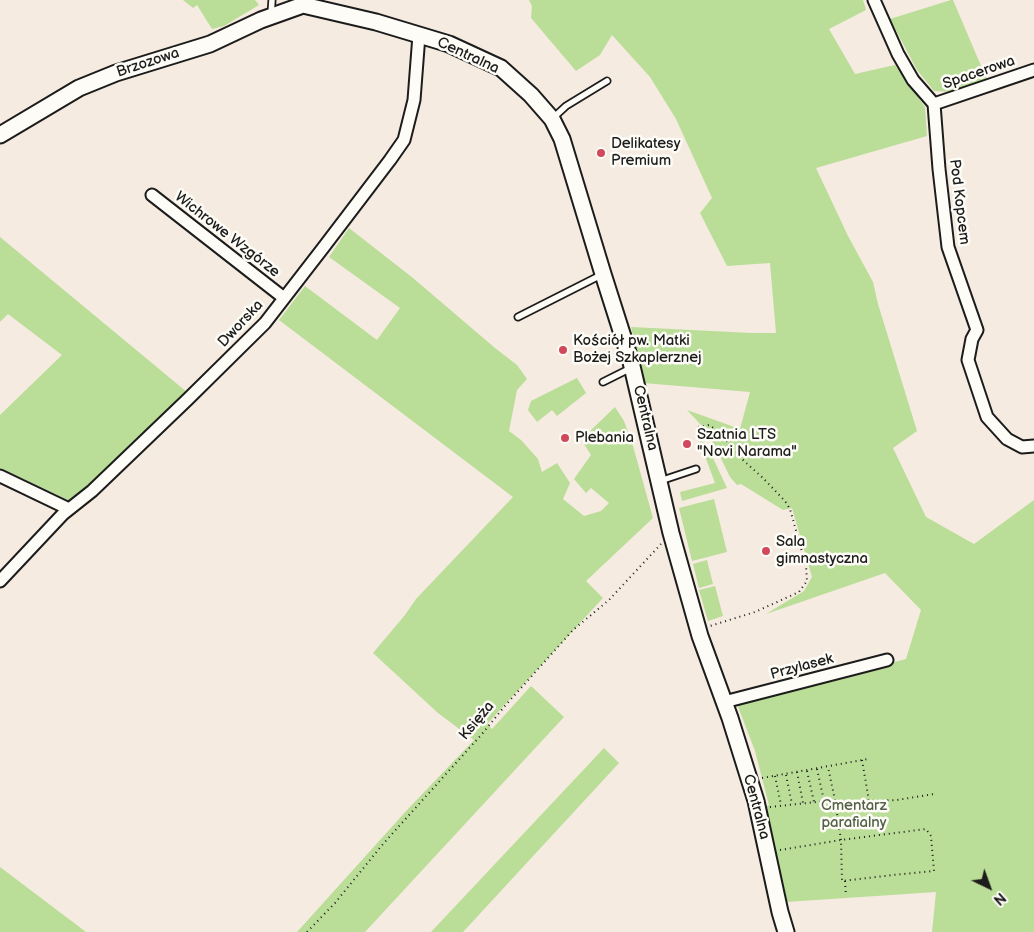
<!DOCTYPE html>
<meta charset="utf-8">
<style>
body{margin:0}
#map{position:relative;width:1034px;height:932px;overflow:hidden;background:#f5ebe0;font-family:"Balsamiq Sans",sans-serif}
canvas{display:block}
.north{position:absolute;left:964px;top:862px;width:50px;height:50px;-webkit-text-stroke:4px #fdfcf7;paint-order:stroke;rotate:138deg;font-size:14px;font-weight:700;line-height:20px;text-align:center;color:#1c1c1c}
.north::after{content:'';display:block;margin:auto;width:18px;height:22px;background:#1c1c1c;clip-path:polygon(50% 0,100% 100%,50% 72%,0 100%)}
</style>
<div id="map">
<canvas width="1034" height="932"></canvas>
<div class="north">N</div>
</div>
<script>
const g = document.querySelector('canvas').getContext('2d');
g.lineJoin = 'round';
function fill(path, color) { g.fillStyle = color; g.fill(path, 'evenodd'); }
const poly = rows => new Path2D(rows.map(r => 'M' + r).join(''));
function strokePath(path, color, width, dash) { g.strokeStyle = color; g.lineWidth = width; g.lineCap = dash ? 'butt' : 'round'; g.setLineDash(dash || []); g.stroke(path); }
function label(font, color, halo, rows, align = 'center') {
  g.font = font + ' "Balsamiq Sans",sans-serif'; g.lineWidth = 5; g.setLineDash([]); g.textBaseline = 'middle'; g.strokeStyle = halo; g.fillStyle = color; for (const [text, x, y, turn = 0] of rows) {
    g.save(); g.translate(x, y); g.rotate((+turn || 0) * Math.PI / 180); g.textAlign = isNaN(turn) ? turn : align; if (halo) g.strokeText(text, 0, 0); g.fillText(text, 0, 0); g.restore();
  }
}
const green = poly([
 [183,0,255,0,259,5,224,26,212,29,197,5,193,8],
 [529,0,863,0,866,10,829,29,855,74,895,65,925,107,927,136,816,168,848,236,873,282,878,304,917,431,893,448,926,517,974,544,1034,500,1034,932,932,932,936,892,786,902,765,807,769,805,755,751,737,704,906,659,921,610,885,573,766,614,804,591,812,577,792,508,783,510,741,484,737,485,730,477,716,448,702,426,687,410,740,429,750,392,644,383,631,327,751,333,776,333,770,263,727,266,700,213,712,198,676,119,650,77,612,35,600,55,576,71,531,18,532,6],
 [951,0,953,0,987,80,953,92,934,91,917,70,890,19],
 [349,228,413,278,495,348,517,365,527,379,517,390,509,431,521,440,538,459,542,472,557,463,570,483,563,499,584,516,601,511,609,503,591,488,586,493,574,479,591,455,584,444,588,433,615,407,624,421,633,446,653,518,586,581,603,598,487,724,492,729,531,686,564,717,365,932,297,932,408,809,474,740,438,713,373,653,405,615,416,599,513,497,279,320,305,286,377,340,400,308,329,257],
 [0,237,188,393,72,502,0,468,0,415,62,355,8,314,0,322],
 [577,378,586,393,557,416,552,410,537,422,528,410,531,401],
 [695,429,712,456,727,488,682,501,680,492,715,483],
 [714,499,727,552,692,561,679,508],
 [707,560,713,584,699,588,693,564],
 [715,586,723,616,708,621,699,590],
 [604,748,619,763,463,932,431,932],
 [0,867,86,932,0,932]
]);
const path = poly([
 [698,427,709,425,718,431,744,461,763,478,785,501,790,509,806,566,807,581,799,592,755,612,710,626],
 [862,760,869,801,897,800,934,794],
 [817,769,824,801],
 [807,771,814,802],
 [797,772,803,803],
 [786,775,792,804],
 [775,776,781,805],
 [762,778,868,759],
 [770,807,835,800],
 [780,850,841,840,926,829,931,836,934,871,893,875,842,881,841,840,835,800,828,767],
 [845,881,846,896],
 [307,932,335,903,383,844,482,734,504,707,573,630,609,600,661,544]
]);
const service = poly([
 [271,15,272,0],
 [552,119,566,106,607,81],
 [518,317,603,274],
 [603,382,631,368],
 [660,481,696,469]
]);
const minor = poly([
 [874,0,898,54,913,80,934,104,939,169,948,247,977,330,972,339,968,360,987,417,1007,439,1022,447,1034,446],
 [934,104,1034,70],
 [152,195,284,298],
 [0,476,69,509],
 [0,581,63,514,92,491,188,399,265,323,323,248,390,160,404,140,414,100,419,35],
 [724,702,887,660]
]);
const tertiary = poly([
 [303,5,376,22,449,44,501,68,531,95,552,119,562,139,603,274,631,362,671,533,700,636,730,718,756,801,780,912,786,932],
 [0,135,79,88,116,73,210,44,261,20,303,5]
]);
const markers = [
 [601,153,5,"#d1495b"],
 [563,350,5,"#d1495b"],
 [565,438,5,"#d1495b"],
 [687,444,5,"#d1495b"],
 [766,551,5,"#d1495b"]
];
const streetNames = [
 ["Centralna",468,56,25],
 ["Brzozowa",148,63,-18],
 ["Spacerowa",979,73,-19],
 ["Pod Kopcem",959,202,83],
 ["Wichrowe Wzgórze",227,235,38],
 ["Dworska",241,324,-47],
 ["Centralna",645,418,77],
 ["Przylasek",802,667,-15],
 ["Księża",477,721,-50],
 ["Centralna",756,807,75]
];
const poiNames = [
 ["Delikatesy",611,144],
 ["Premium",611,161],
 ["Kościół pw. Matki",573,341],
 ["Bożej Szkaplerznej",573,358],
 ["Szatnia LTS",697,435],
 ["\"Novi Narama\"",697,452],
 ["Plebania",575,438],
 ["Sala",776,542],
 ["gimnastyczna",776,559]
];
const parkNames = [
 ["Cmentarz",854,806],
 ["parafialny",854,823]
];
fill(green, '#badd97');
strokePath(service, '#1c1c1c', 9);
strokePath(minor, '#1c1c1c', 15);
strokePath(tertiary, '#1c1c1c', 19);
strokePath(path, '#1c1c1c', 2, [1, 4]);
strokePath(service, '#fdfcf7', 5.5);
strokePath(minor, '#fdfcf7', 11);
strokePath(tertiary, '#fdfcf7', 15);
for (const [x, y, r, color] of markers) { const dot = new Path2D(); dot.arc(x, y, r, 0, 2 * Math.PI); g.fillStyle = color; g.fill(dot); strokePath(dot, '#fdfcf7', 2); }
label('15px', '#1c1c1c', '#fdfcf7', streetNames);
label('15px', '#1c1c1c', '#fdfcf7', poiNames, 'left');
label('15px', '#536047', '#fdfcf7', parkNames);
</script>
